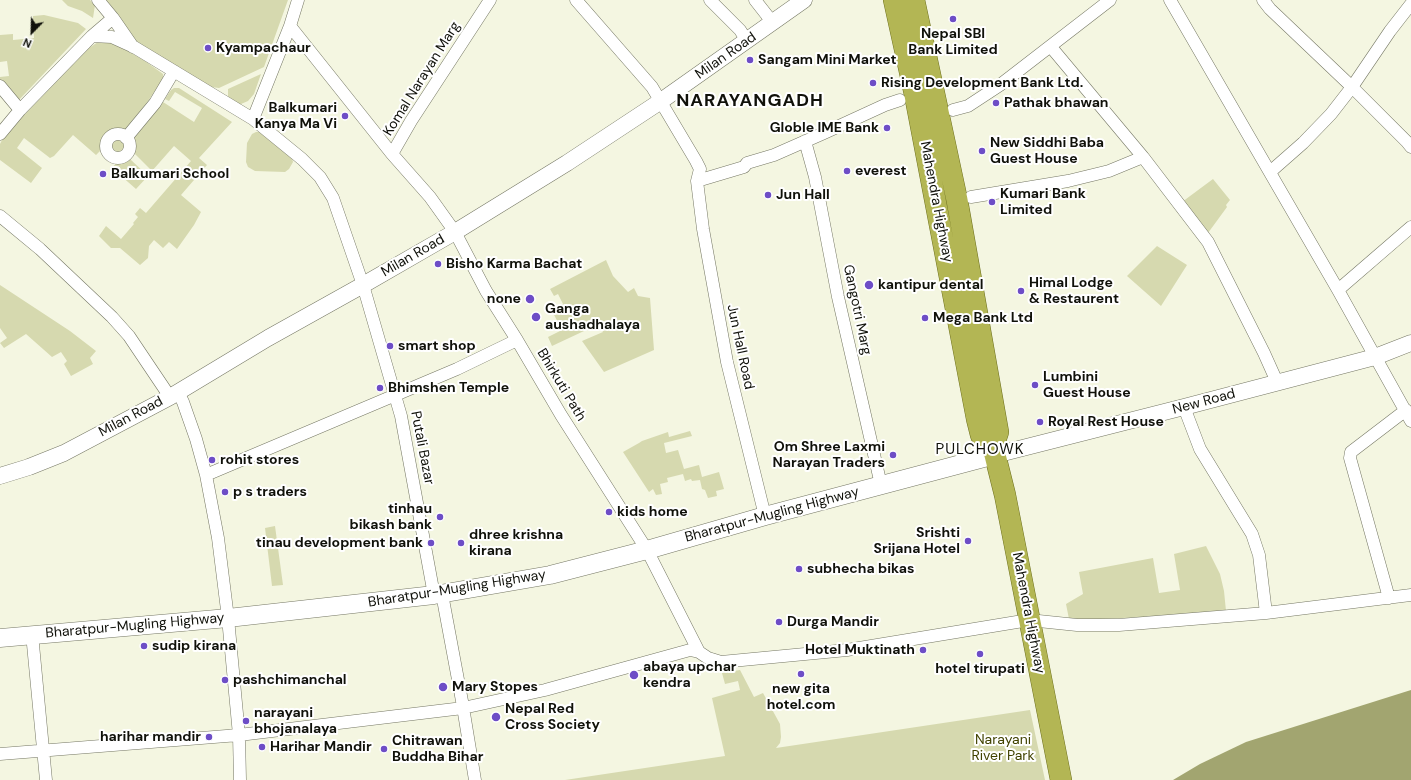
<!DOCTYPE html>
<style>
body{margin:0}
#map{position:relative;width:1411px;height:780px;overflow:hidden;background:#f4f6e1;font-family:"DM Sans",sans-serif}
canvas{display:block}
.north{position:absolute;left:12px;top:12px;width:40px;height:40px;-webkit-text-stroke:3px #fff;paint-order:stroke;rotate:203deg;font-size:11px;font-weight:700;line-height:16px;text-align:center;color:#10110a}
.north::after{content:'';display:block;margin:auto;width:14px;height:18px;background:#10110a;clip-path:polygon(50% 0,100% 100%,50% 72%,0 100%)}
</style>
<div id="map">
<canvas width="1411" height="780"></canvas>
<div class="north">N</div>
</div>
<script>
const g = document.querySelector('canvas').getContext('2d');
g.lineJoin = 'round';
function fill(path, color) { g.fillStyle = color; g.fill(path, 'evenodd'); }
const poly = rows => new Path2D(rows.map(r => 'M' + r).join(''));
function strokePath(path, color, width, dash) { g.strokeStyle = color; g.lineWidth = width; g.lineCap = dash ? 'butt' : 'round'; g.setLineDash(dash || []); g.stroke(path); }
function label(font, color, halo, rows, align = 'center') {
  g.font = font + ' "DM Sans",sans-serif'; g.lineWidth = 4; g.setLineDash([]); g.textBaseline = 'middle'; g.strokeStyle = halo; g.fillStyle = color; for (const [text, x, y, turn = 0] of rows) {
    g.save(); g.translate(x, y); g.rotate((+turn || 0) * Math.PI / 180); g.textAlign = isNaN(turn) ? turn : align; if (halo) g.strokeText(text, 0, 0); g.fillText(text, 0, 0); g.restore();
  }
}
const green = poly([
 [62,0,90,0,95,5,93,18,82,11,68,6],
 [101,0,288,0,264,67,219,88,211,87,137,44],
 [44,15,78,23,86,29,18,101,0,80,0,77,9,76,7,61,0,62,0,35,13,34,13,40,34,38,33,16],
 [107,41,116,44,145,61,163,74,163,79,148,101,125,131,119,129,109,132,104,139,103,148,96,155,73,135,54,156,50,158,24,138,17,148,42,168,31,183,0,160,0,144,4,136,89,48,98,42],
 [261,74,254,94,248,101,241,104,237,104,230,99,228,96,228,89],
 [174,88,179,88,232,122,199,158,207,165,181,195,201,212,194,225,177,249,169,242,163,248,154,240,149,246,148,258,140,265,120,248,111,248,99,236,106,226,121,239,134,224,133,223,138,217,135,214,140,208,146,213,191,161,174,146,152,171,134,153,136,146,134,138,163,102,194,122,202,108,175,92,169,101,165,99,171,90],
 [256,132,259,132,292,158,293,162,289,169,285,172,255,171,248,167,246,162,247,143,252,134],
 '111 146a7 7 0 1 1 14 0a7 7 0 1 1-14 0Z',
 [130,159,148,176,136,189,112,168,117,162,124,162],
 [1213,179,1230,200,1226,205,1227,207,1208,233,1182,202],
 [1157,246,1187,265,1161,306,1127,276],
 [606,260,613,276,628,292,634,288,638,296,650,298,654,350,604,372,582,341,603,332,599,324,552,346,548,337,562,330,552,311,563,304,558,294,554,296,550,289],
 [0,285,70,331,96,351,90,358,93,364,71,376,64,364,67,361,61,352,52,357,26,334,4,348,0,343,7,338,0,328],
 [690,431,692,436,664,443,666,453,678,450,684,469,699,465,702,477,719,472,724,489,716,491,717,496,708,498,705,490,702,489,700,480,692,481,691,479,685,481,683,474,667,478,668,482,660,484,662,494,656,495,653,489,649,492,623,452,639,443,642,441,668,432,669,437],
 [275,526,283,585,272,586,265,528],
 [1206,546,1220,574,1224,591,1226,611,1190,615,1100,619,1069,619,1066,604,1083,594,1079,572,1153,558,1159,593,1180,590,1174,554],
 [740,670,754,697,763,693,780,724,781,737,780,743,776,748,1030,710,1045,780,565,780,725,756,712,698,740,690,738,681,725,684,722,673]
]);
const water = poly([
 [1411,690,1411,780,1173,780,1200,764,1246,742]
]);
const minor = poly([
 [98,0,113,18,133,47],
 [576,0,652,87,696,161,700,169,697,181,703,229,727,362,765,516],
 [710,0,740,30,747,41],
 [755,0,773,23],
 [1170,0,1338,290,1411,421],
 [1263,0,1270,9,1352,87,1407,142,1411,147],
 [290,26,392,154,430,197,455,232,486,291,517,340,561,415,647,550,699,652],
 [92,36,112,37,134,47,253,119,302,159,320,177,333,198,363,285,401,416,434,595],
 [1051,47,1143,157,1208,242,1264,353,1277,382],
 [0,86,20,110],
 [953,110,968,106,1000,85,1110,0],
 [253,119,290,26,298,0],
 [0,134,20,110,92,36,113,18],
 '106 146a12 12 0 1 1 24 0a12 12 0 1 1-24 0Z',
 [126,138,155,103,174,71],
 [805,141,815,177,838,297,881,485],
 [392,154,411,121,490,0],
 [1270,172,1303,143,1331,114,1352,87,1390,31,1411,4],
 [697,181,744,167,747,163,774,155,824,133,885,105,900,100],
 [971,197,1068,181,1109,171,1143,157],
 [0,216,40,249,112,317,129,336,170,397],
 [1338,290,1411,227],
 [178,392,183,402,196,439,206,475,218,538,228,618,239,735,240,780],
 [1184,407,1200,449,1252,534,1259,555,1266,613],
 [206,475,457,369,517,340],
 [442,594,462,701,475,780],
 [1389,598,1350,458,1351,452,1406,410],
 [32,634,46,780],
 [0,754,239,735,463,708,545,690,690,650,699,652,708,658,721,662,847,650,1029,620,1077,625,1119,625,1266,613,1411,595]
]);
const tertiary = poly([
 [995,455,1184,407,1375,357,1411,343],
 [0,476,29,467,64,453,170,397,268,338,363,285,455,232,567,163,661,101,804,0]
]);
const secondary = poly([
 [0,638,228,618,434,595,550,575,647,550,765,516,995,455]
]);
const trunk = poly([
 [894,0,915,95,977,419,981,435,993,447,1005,495,1061,780],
 [914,0,957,200,995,415,998,432,993,447]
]);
const markers = [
 [953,19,4,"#6d4dc6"],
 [208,48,4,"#6d4dc6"],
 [750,60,4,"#6d4dc6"],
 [873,83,4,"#6d4dc6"],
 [996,103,4,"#6d4dc6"],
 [345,116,4,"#6d4dc6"],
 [887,128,4,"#6d4dc6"],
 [982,151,4,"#6d4dc6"],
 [847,171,4,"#6d4dc6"],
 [103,174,4,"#6d4dc6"],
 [768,195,4,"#6d4dc6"],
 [992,202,4,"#6d4dc6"],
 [438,264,4,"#6d4dc6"],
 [869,285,5,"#6d4dc6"],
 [1021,291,4,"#6d4dc6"],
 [530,299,5,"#6d4dc6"],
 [536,317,5,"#6d4dc6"],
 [925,318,4,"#6d4dc6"],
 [390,346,4,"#6d4dc6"],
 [1035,385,4,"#6d4dc6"],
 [380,388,4,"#6d4dc6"],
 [1040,422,4,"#6d4dc6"],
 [893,455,4,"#6d4dc6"],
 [212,460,4,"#6d4dc6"],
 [225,492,4,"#6d4dc6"],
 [609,512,4,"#6d4dc6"],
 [440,517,4,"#6d4dc6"],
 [968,541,4,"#6d4dc6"],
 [431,543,4,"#6d4dc6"],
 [461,543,4,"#6d4dc6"],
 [799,569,4,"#6d4dc6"],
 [779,622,4,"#6d4dc6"],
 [144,646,4,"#6d4dc6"],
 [923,650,4,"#6d4dc6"],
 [980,654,4,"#6d4dc6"],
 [801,674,4,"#6d4dc6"],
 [634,675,5,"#6d4dc6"],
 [225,680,4,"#6d4dc6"],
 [443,687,5,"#6d4dc6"],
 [496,717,5,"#6d4dc6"],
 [246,721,4,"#6d4dc6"],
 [209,737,4,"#6d4dc6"],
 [262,747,4,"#6d4dc6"],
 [384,749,4,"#6d4dc6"]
];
const poiNames = [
 ["Nepal SBI",953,34,"center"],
 ["Bank Limited",953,50,"center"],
 ["Kyampachaur",216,48],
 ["Sangam Mini Market",758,60],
 ["Rising Development Bank Ltd.",881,83],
 ["Pathak bhawan",1004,103],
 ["Balkumari",337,108,"right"],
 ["Kanya Ma Vi",337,124,"right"],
 ["Globle IME Bank",879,128,"right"],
 ["New Siddhi Baba",990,143],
 ["Guest House",990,159],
 ["everest",855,171],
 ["Balkumari School",111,174],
 ["Kumari Bank",1000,194],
 ["Limited",1000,210],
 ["Jun Hall",776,195],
 ["Bisho Karma Bachat",446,264],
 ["Himal Lodge",1029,283],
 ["& Restaurent",1029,299],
 ["kantipur dental",878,285],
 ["none",521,299,"right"],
 ["Ganga",545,309],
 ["aushadhalaya",545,325],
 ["Mega Bank Ltd",933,318],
 ["smart shop",398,346],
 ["Lumbini",1043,377],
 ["Guest House",1043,393],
 ["Bhimshen Temple",388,388],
 ["Royal Rest House",1048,422],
 ["Om Shree Laxmi",885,447,"right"],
 ["Narayan Traders",885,463,"right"],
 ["rohit stores",220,460],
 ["p s traders",233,492],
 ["tinhau",432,509,"right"],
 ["bikash bank",432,525,"right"],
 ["kids home",617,512],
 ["Srishti",960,533,"right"],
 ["Srijana Hotel",960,549,"right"],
 ["dhree krishna",469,535],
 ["kirana",469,551],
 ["tinau development bank",423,543,"right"],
 ["subhecha bikas",807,569],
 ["Durga Mandir",787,622],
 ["sudip kirana",152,646],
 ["Hotel Muktinath",915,650,"right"],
 ["abaya upchar",643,667],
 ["kendra",643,683],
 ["hotel tirupati",980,669,"center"],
 ["pashchimanchal",233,680],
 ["Mary Stopes",452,687],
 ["new gita",801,689,"center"],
 ["hotel.com",801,705,"center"],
 ["Nepal Red",505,709],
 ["Cross Society",505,725],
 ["narayani",254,713],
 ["bhojanalaya",254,729],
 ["harihar mandir",201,737,"right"],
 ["Chitrawan",392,741],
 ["Buddha Bihar",392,757],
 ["Harihar Mandir",270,747]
];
const streetNames = [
 ["Milan Road",726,56,-35],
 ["Komal Narayan Marg",422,79,-58],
 ["Mahendra Highway",936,202,79],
 ["Milan Road",413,256,-30],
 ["Gangotri Marg",857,310,78],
 ["Jun Hall Road",740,347,78],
 ["Bhirkuti Path",561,385,59],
 ["New Road",1204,402,-15],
 ["Milan Road",131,417,-28],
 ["Putali Bazar",422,448,79],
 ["Bharatpur-Mugling Highway",772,515,-15],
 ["Bharatpur-Mugling Highway",457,589,-9],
 ["Mahendra Highway",1028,613,79],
 ["Bharatpur-Mugling Highway",135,626,-5]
];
const parkNames = [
 ["Narayani",1003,740],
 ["River Park",1003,756]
];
const neighbourhoodNames = [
 ["PULCHOWK",980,450]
];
const districtNames = [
 ["NARAYANGADH",750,101]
];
fill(green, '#d6d9af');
fill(water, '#a2a570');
strokePath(minor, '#757764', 13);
strokePath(tertiary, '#757764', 17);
strokePath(secondary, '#757764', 19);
strokePath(trunk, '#6e701f', 22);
strokePath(minor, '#fff', 12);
strokePath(tertiary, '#fff', 16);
strokePath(secondary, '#fff', 18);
strokePath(trunk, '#b3b654', 21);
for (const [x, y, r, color] of markers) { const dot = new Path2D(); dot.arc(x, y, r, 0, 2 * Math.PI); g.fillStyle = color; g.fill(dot); strokePath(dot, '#fff', 1.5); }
label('bold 14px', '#10110a', '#fff', poiNames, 'left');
label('14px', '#10110a', '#fff', streetNames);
label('14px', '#414200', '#fff', parkNames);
g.letterSpacing = '1px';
label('15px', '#10110a', '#fff', neighbourhoodNames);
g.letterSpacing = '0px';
g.letterSpacing = '1px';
label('bold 18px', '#10110a', '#fff', districtNames);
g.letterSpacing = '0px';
</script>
